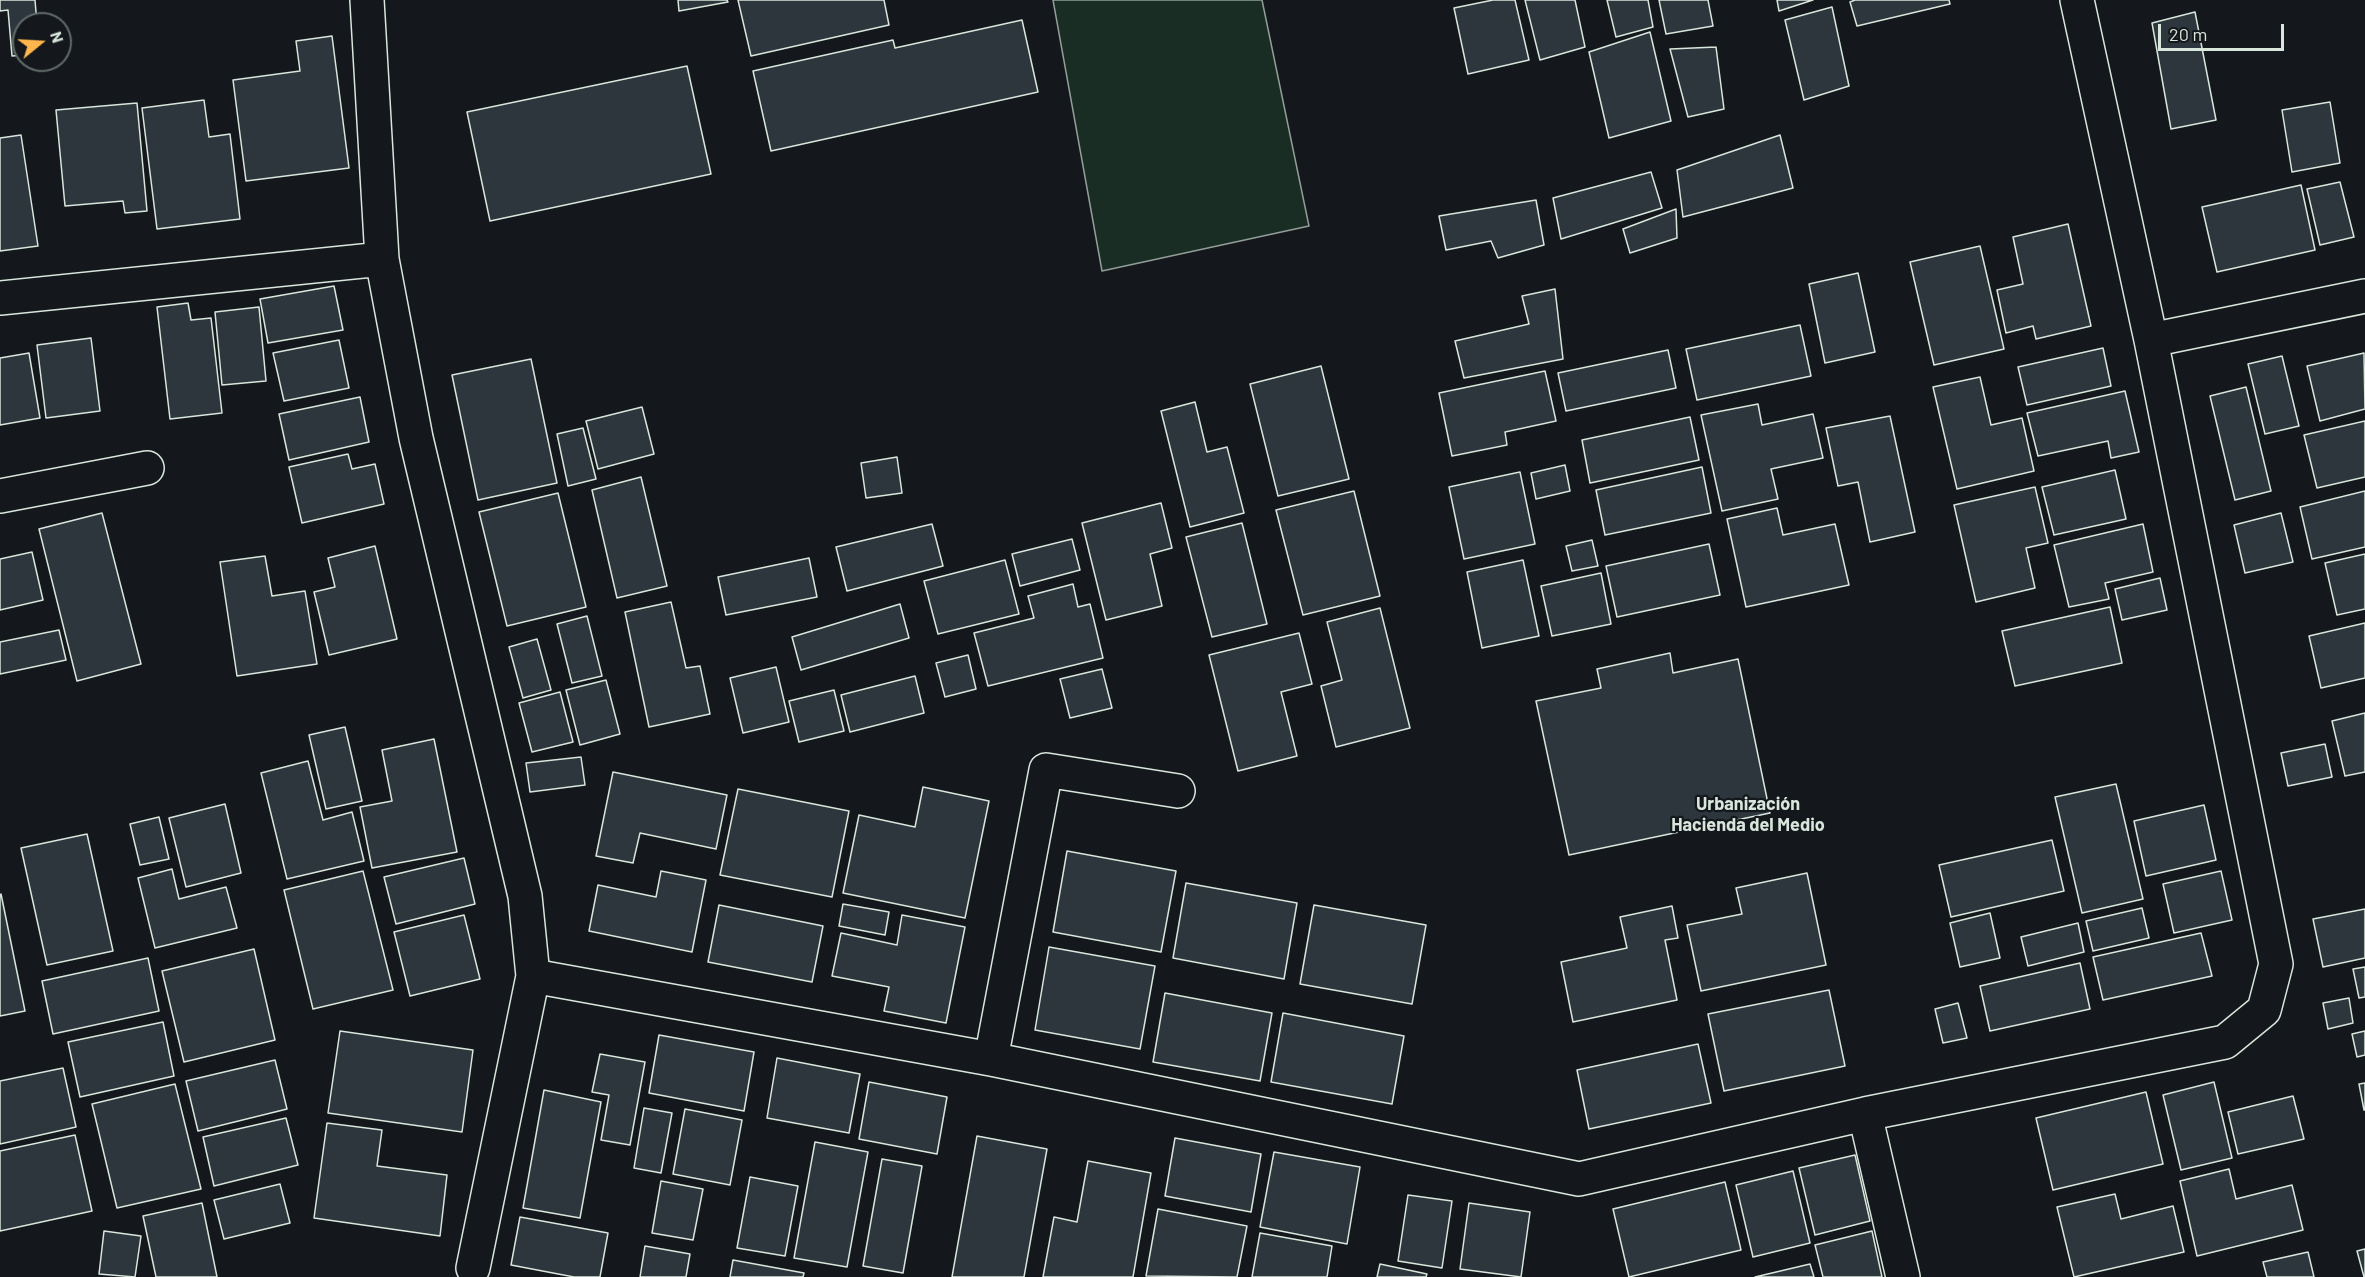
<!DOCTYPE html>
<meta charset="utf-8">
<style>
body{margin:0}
#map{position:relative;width:2365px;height:1277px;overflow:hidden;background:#14181c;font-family:Barlow,sans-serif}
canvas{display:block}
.north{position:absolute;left:12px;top:12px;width:60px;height:60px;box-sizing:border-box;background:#14181c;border:2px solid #626a69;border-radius:50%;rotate:72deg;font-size:16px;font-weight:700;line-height:24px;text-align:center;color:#d8e6dc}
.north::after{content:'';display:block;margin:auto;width:21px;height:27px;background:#ffb74d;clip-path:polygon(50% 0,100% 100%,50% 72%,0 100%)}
.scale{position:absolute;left:2158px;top:24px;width:126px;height:27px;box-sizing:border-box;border:3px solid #d8e6dc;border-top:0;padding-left:8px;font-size:18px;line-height:21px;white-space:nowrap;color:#d8e6dc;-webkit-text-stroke:4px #14181c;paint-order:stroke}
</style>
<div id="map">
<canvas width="2365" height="1277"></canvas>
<div class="north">N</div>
<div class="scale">20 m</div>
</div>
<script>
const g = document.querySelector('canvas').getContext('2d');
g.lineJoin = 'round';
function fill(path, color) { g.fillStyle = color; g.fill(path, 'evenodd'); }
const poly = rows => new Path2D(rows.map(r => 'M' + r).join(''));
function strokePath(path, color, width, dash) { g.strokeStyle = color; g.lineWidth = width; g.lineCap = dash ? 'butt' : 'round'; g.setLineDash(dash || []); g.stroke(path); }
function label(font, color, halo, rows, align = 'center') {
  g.font = font + ' Barlow,sans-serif'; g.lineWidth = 4.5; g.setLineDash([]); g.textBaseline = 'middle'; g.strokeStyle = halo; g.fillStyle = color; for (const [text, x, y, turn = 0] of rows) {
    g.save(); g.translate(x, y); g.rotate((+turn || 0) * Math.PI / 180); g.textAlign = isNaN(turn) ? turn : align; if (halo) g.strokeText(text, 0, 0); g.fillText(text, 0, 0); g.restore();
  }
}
const green = poly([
 [1053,0,1262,0,1309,226,1102,271,1053,0]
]);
const building = poly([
 [0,0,35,0,37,24,24,24,24,55,12,56,8,10,0,11,0,0],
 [678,0,727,0,728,2,679,11,678,0],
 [738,0,884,0,889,25,751,56,738,0],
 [1493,0,1515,0,1529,60,1468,74,1454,8,1493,0],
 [1525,0,1575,0,1585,47,1540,60,1525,0],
 [1607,0,1648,0,1653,27,1616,37,1607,0],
 [1659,0,1708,0,1713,26,1666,34,1659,0],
 [1777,0,1813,0,1779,11,1777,0],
 [1855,0,1949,0,1950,4,1857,26,1850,2,1855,0],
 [1832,7,1849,86,1804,100,1785,20,1832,7],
 [2195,12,2216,120,2171,129,2152,23,2195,12],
 [1022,20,1038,92,771,151,753,71,893,40,895,48,1022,20],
 [1650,32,1671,121,1609,138,1589,52,1650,32],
 [332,36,349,168,246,181,233,80,300,71,296,41,332,36],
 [1716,47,1724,109,1688,117,1670,49,1716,47],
 [687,66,711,174,490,221,467,112,687,66],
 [204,100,209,137,230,134,240,219,157,229,142,108,204,100],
 [2330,102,2340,163,2292,172,2282,110,2330,102],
 [137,103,147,211,125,213,123,201,65,206,56,110,137,103],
 [21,135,38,246,0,251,0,138,21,135],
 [1780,135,1793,188,1683,217,1677,170,1780,135],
 [1651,172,1662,208,1561,239,1553,198,1651,172],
 [2340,182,2354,237,2320,245,2307,189,2340,182],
 [2301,185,2315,250,2217,272,2202,207,2301,185],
 [1536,200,1544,245,1498,258,1491,241,1446,250,1439,216,1536,200],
 [1676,209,1677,238,1630,253,1623,229,1676,209],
 [2068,224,2091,326,2036,339,2033,326,2006,333,1997,290,2023,284,2013,237,2068,224],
 [1980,246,2004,349,1934,365,1910,262,1980,246],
 [1858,273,1875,352,1825,363,1809,284,1858,273],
 [334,286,343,330,268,343,260,299,334,286],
 [1555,289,1563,359,1464,378,1455,341,1529,324,1522,296,1555,289],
 [188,303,191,320,211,318,222,413,170,419,157,307,188,303],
 [259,307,266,381,222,385,215,312,259,307],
 [1800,325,1811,376,1697,400,1686,349,1800,325],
 [91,338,100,411,46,418,37,345,91,338],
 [339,340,349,388,284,401,273,353,339,340],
 [2103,348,2111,386,2027,405,2018,367,2103,348],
 [1668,350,1676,388,1566,411,1558,373,1668,350],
 [29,353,40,418,0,425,0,358,29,353],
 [2364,353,2365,409,2320,421,2307,366,2364,353],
 [2282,356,2299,426,2265,434,2248,364,2282,356],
 [531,359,557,483,478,500,452,375,531,359],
 [1321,366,1349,479,1278,496,1250,384,1321,366],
 [1545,371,1556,421,1505,432,1507,445,1452,456,1439,393,1545,371],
 [1980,377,1991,425,2022,418,2034,471,1957,489,1933,387,1980,377],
 [2246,387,2271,491,2235,500,2210,396,2246,387],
 [2125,391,2139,452,2111,458,2108,441,2038,456,2027,413,2125,391],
 [360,397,369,442,289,460,279,414,360,397],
 [1195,402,1207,452,1227,447,1244,513,1190,527,1161,411,1195,402],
 [1758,404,1762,425,1813,414,1823,458,1771,469,1778,499,1722,511,1701,415,1758,404],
 [642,407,654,454,598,469,586,421,642,407],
 [1890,416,1915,532,1870,542,1858,482,1838,486,1826,428,1890,416],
 [1690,417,1699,460,1590,483,1582,440,1690,417],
 [2365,421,2365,477,2317,488,2304,435,2365,421],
 [583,428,596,479,568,486,557,434,583,428],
 [348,454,352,469,375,464,384,504,302,523,289,467,348,454],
 [897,457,902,493,866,498,861,463,897,457],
 [1565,465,1570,491,1536,499,1531,473,1565,465],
 [1702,467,1711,513,1605,535,1596,490,1702,467],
 [2115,470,2126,519,2054,535,2042,487,2115,470],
 [1520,472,1535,544,1464,559,1449,487,1520,472],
 [641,477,667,586,617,598,592,490,641,477],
 [2035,487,2048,543,2026,548,2035,588,1976,602,1954,505,2035,487],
 [1354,491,1380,596,1303,615,1276,510,1354,491],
 [2365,491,2365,547,2312,559,2300,507,2365,491],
 [558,493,586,607,507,626,479,512,558,493],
 [1161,503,1172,548,1150,554,1162,606,1106,620,1082,523,1161,503],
 [1777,508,1783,535,1835,524,1849,585,1746,607,1727,519,1777,508],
 [102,513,141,664,77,681,39,529,102,513],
 [2281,513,2293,562,2245,573,2234,525,2281,513],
 [1242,523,1267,624,1212,637,1186,537,1242,523],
 [932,524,943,566,847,591,836,547,932,524],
 [2143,524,2153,572,2105,583,2109,599,2069,607,2054,545,2143,524],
 [1072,539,1080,570,1020,586,1012,554,1072,539],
 [1592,540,1598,566,1572,571,1566,546,1592,540],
 [1709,544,1720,595,1617,617,1606,566,1709,544],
 [375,546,397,639,329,655,314,592,335,587,328,558,375,546],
 [32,552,43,600,0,610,0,559,32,552],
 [2365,554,2365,609,2337,615,2325,563,2365,554],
 [265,556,272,596,305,591,317,664,237,676,220,562,265,556],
 [809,558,817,597,726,615,718,577,809,558],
 [1005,560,1019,614,938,634,924,581,1005,560],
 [1523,560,1539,636,1482,648,1467,572,1523,560],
 [1601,573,1611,624,1552,636,1541,586,1601,573],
 [2160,578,2167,610,2122,620,2115,589,2160,578],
 [1073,584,1078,607,1090,604,1103,658,988,686,974,633,1034,618,1028,596,1073,584],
 [671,602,686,668,700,666,710,714,649,727,625,612,671,602],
 [900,604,909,638,801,670,792,637,900,604],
 [2110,607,2122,663,2015,686,2002,631,2110,607],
 [1380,608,1410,728,1336,747,1321,686,1342,680,1327,622,1380,608],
 [587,616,602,676,572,683,557,624,587,616],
 [2365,623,2365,678,2321,688,2309,636,2365,623],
 [59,630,66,660,0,674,0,642,59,630],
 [1299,633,1312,684,1281,692,1297,756,1238,771,1209,655,1299,633],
 [537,639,551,690,523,698,509,647,537,639],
 [1670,653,1673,673,1738,659,1770,813,1569,855,1536,701,1601,688,1597,669,1670,653],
 [968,655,976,689,945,697,936,663,968,655],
 [776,667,789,722,743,733,730,678,776,667],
 [1102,669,1112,708,1070,718,1060,679,1102,669],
 [915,676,924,713,850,732,841,695,915,676],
 [606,680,620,734,580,745,566,690,606,680],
 [834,690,844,731,799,742,789,701,834,690],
 [560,692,573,742,532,752,519,703,560,692],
 [2365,713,2365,772,2345,776,2332,721,2365,713],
 [345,727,362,801,326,809,309,735,345,727],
 [434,739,457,852,372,868,360,807,392,801,382,750,434,739],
 [2325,744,2332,777,2288,786,2281,753,2325,744],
 [581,757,585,785,530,792,526,763,581,757],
 [308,761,323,820,352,812,364,861,287,879,261,773,308,761],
 [613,772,727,795,716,849,640,833,633,863,596,856,613,772],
 [2116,784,2143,899,2082,913,2055,797,2116,784],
 [923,787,989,801,965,918,843,893,859,815,915,827,923,787],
 [738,789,849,811,832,897,720,875,738,789],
 [225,804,241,873,186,887,169,818,225,804],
 [2204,805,2216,860,2146,876,2134,821,2204,805],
 [159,817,169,859,140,865,130,824,159,817],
 [87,834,113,951,47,965,21,848,87,834],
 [2052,840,2064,891,1951,917,1939,865,2052,840],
 [1067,851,1176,871,1161,952,1053,932,1067,851],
 [464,858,475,904,396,924,384,877,464,858],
 [172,869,179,899,226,887,237,928,155,948,138,878,172,869],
 [363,871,393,990,313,1009,284,890,363,871],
 [661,871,706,880,692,952,589,931,598,885,656,897,661,871],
 [2221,871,2232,920,2174,933,2163,884,2221,871],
 [1807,873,1826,965,1701,991,1687,925,1742,914,1736,888,1807,873],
 [1186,883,1297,903,1284,979,1173,958,1186,883],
 [1,894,25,1011,0,1016,0,895,1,894],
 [843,904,889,912,885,935,839,926,843,904],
 [719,905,823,926,812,982,708,962,719,905],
 [1314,905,1426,925,1412,1004,1300,984,1314,905],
 [1672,906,1678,938,1665,940,1677,1000,1573,1022,1561,962,1627,948,1620,917,1672,906],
 [2142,908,2149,938,2093,951,2086,921,2142,908],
 [2365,909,2365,958,2323,967,2313,919,2365,909],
 [1990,913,2000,958,1960,967,1950,923,1990,913],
 [464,915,480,979,410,996,394,932,464,915],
 [902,915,965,927,946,1023,884,1011,889,987,832,976,841,933,897,945,902,915],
 [2078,923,2084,952,2028,966,2021,937,2078,923],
 [2201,933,2212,976,2103,1000,2093,957,2201,933],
 [1049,947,1155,966,1140,1049,1035,1030,1049,947],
 [254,949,275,1040,184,1062,162,971,254,949],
 [148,958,159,1011,53,1034,42,981,148,958],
 [2080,963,2090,1009,1990,1031,1980,986,2080,963],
 [2365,967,2365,997,2359,998,2353,969,2365,967],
 [1829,990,1845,1066,1724,1091,1708,1014,1829,990],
 [1165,993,1272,1013,1260,1081,1153,1062,1165,993],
 [2349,998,2353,1023,2328,1029,2323,1003,2349,998],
 [1958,1003,1967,1038,1943,1043,1935,1009,1958,1003],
 [1283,1013,1404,1036,1392,1104,1271,1082,1283,1013],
 [163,1022,174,1076,80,1097,68,1042,163,1022],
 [340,1031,473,1050,462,1132,328,1113,340,1031],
 [2365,1031,2365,1055,2357,1057,2352,1034,2365,1031],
 [659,1035,754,1052,744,1111,649,1093,659,1035],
 [1698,1044,1711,1103,1589,1129,1577,1070,1698,1044],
 [600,1054,645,1062,630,1145,601,1140,609,1095,592,1092,600,1054],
 [777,1058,860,1074,849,1133,767,1118,777,1058],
 [275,1060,287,1109,198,1131,186,1081,275,1060],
 [63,1068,76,1127,0,1144,0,1081,63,1068],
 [869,1082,947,1097,937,1154,859,1139,869,1082],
 [2214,1082,2232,1158,2181,1170,2163,1095,2214,1082],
 [2365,1083,2365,1110,2364,1110,2359,1084,2365,1083],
 [175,1084,201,1189,117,1208,92,1104,175,1084],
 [544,1090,601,1102,580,1218,523,1208,544,1090],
 [2146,1092,2163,1164,2053,1190,2036,1118,2146,1092],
 [2293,1096,2304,1139,2238,1154,2228,1112,2293,1096],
 [644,1108,672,1113,661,1173,634,1168,644,1108],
 [685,1109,742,1120,730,1185,673,1174,685,1109],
 [286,1118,298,1165,214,1186,203,1137,286,1118],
 [327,1123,382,1130,377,1166,447,1175,440,1236,314,1218,327,1123],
 [75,1135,92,1211,0,1231,0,1151,75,1135],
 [977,1136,1047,1149,1024,1277,952,1277,977,1136],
 [1175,1138,1261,1154,1251,1212,1165,1196,1175,1138],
 [815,1142,868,1152,847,1267,794,1258,815,1142],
 [1274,1152,1360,1167,1347,1244,1260,1227,1274,1152],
 [1855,1155,1870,1221,1815,1235,1799,1168,1855,1155],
 [882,1159,922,1166,903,1273,863,1266,882,1159],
 [1088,1161,1151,1173,1133,1277,1043,1277,1054,1217,1077,1222,1088,1161],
 [2229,1169,2236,1199,2292,1185,2303,1230,2197,1256,2180,1181,2229,1169],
 [1793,1171,1810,1243,1753,1257,1736,1185,1793,1171],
 [750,1177,798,1186,785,1256,737,1248,750,1177],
 [661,1181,703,1189,693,1240,652,1233,661,1181],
 [1725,1182,1741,1250,1629,1277,1613,1209,1725,1182],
 [280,1184,290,1223,224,1239,214,1200,280,1184],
 [2115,1194,2121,1219,2173,1206,2184,1252,2074,1277,2057,1207,2115,1194],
 [1408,1195,1452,1201,1442,1268,1398,1261,1408,1195],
 [202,1203,217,1277,156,1277,143,1216,202,1203],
 [1469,1203,1530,1212,1521,1277,1460,1269,1469,1203],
 [1158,1209,1247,1226,1237,1277,1146,1276,1158,1209],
 [520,1217,608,1233,600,1277,574,1277,511,1265,520,1217],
 [104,1231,141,1236,135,1277,99,1274,104,1231],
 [1872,1231,1882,1277,1823,1277,1815,1245,1872,1231],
 [1260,1233,1332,1246,1327,1277,1252,1277,1260,1233],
 [645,1246,690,1254,686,1277,640,1277,645,1246],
 [2365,1249,2365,1277,2364,1277,2357,1251,2365,1249],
 [2308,1252,2314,1277,2267,1277,2263,1262,2308,1252],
 [733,1260,804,1273,803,1277,730,1277,733,1260],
 [1380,1264,1427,1274,1426,1277,1377,1277,1380,1264],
 [1810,1264,1814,1277,1755,1277,1810,1264]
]);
const minor = poly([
 [367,0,382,259,416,438,525,896,533,976,473,1268],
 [0,298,382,259],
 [2151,340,2365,296],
 [0,496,147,468],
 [533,976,991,1059,1579,1179,1865,1114,2225,1042,2264,1010,2276,964,2151,340,2077,0],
 [991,1059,1046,770,1178,791],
 [1865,1114,1903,1277]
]);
const quarterNames = [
 ["Urbanización",1748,804],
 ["Hacienda del Medio",1748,825]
];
fill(green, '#1a2d24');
strokePath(green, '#939e99', 1.5);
fill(building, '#2c363c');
strokePath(building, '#d8e6dc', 1.5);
strokePath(minor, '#d8e6dc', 36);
strokePath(minor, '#14181c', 33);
label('bold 18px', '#d8e6dc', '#14181c', quarterNames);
</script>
